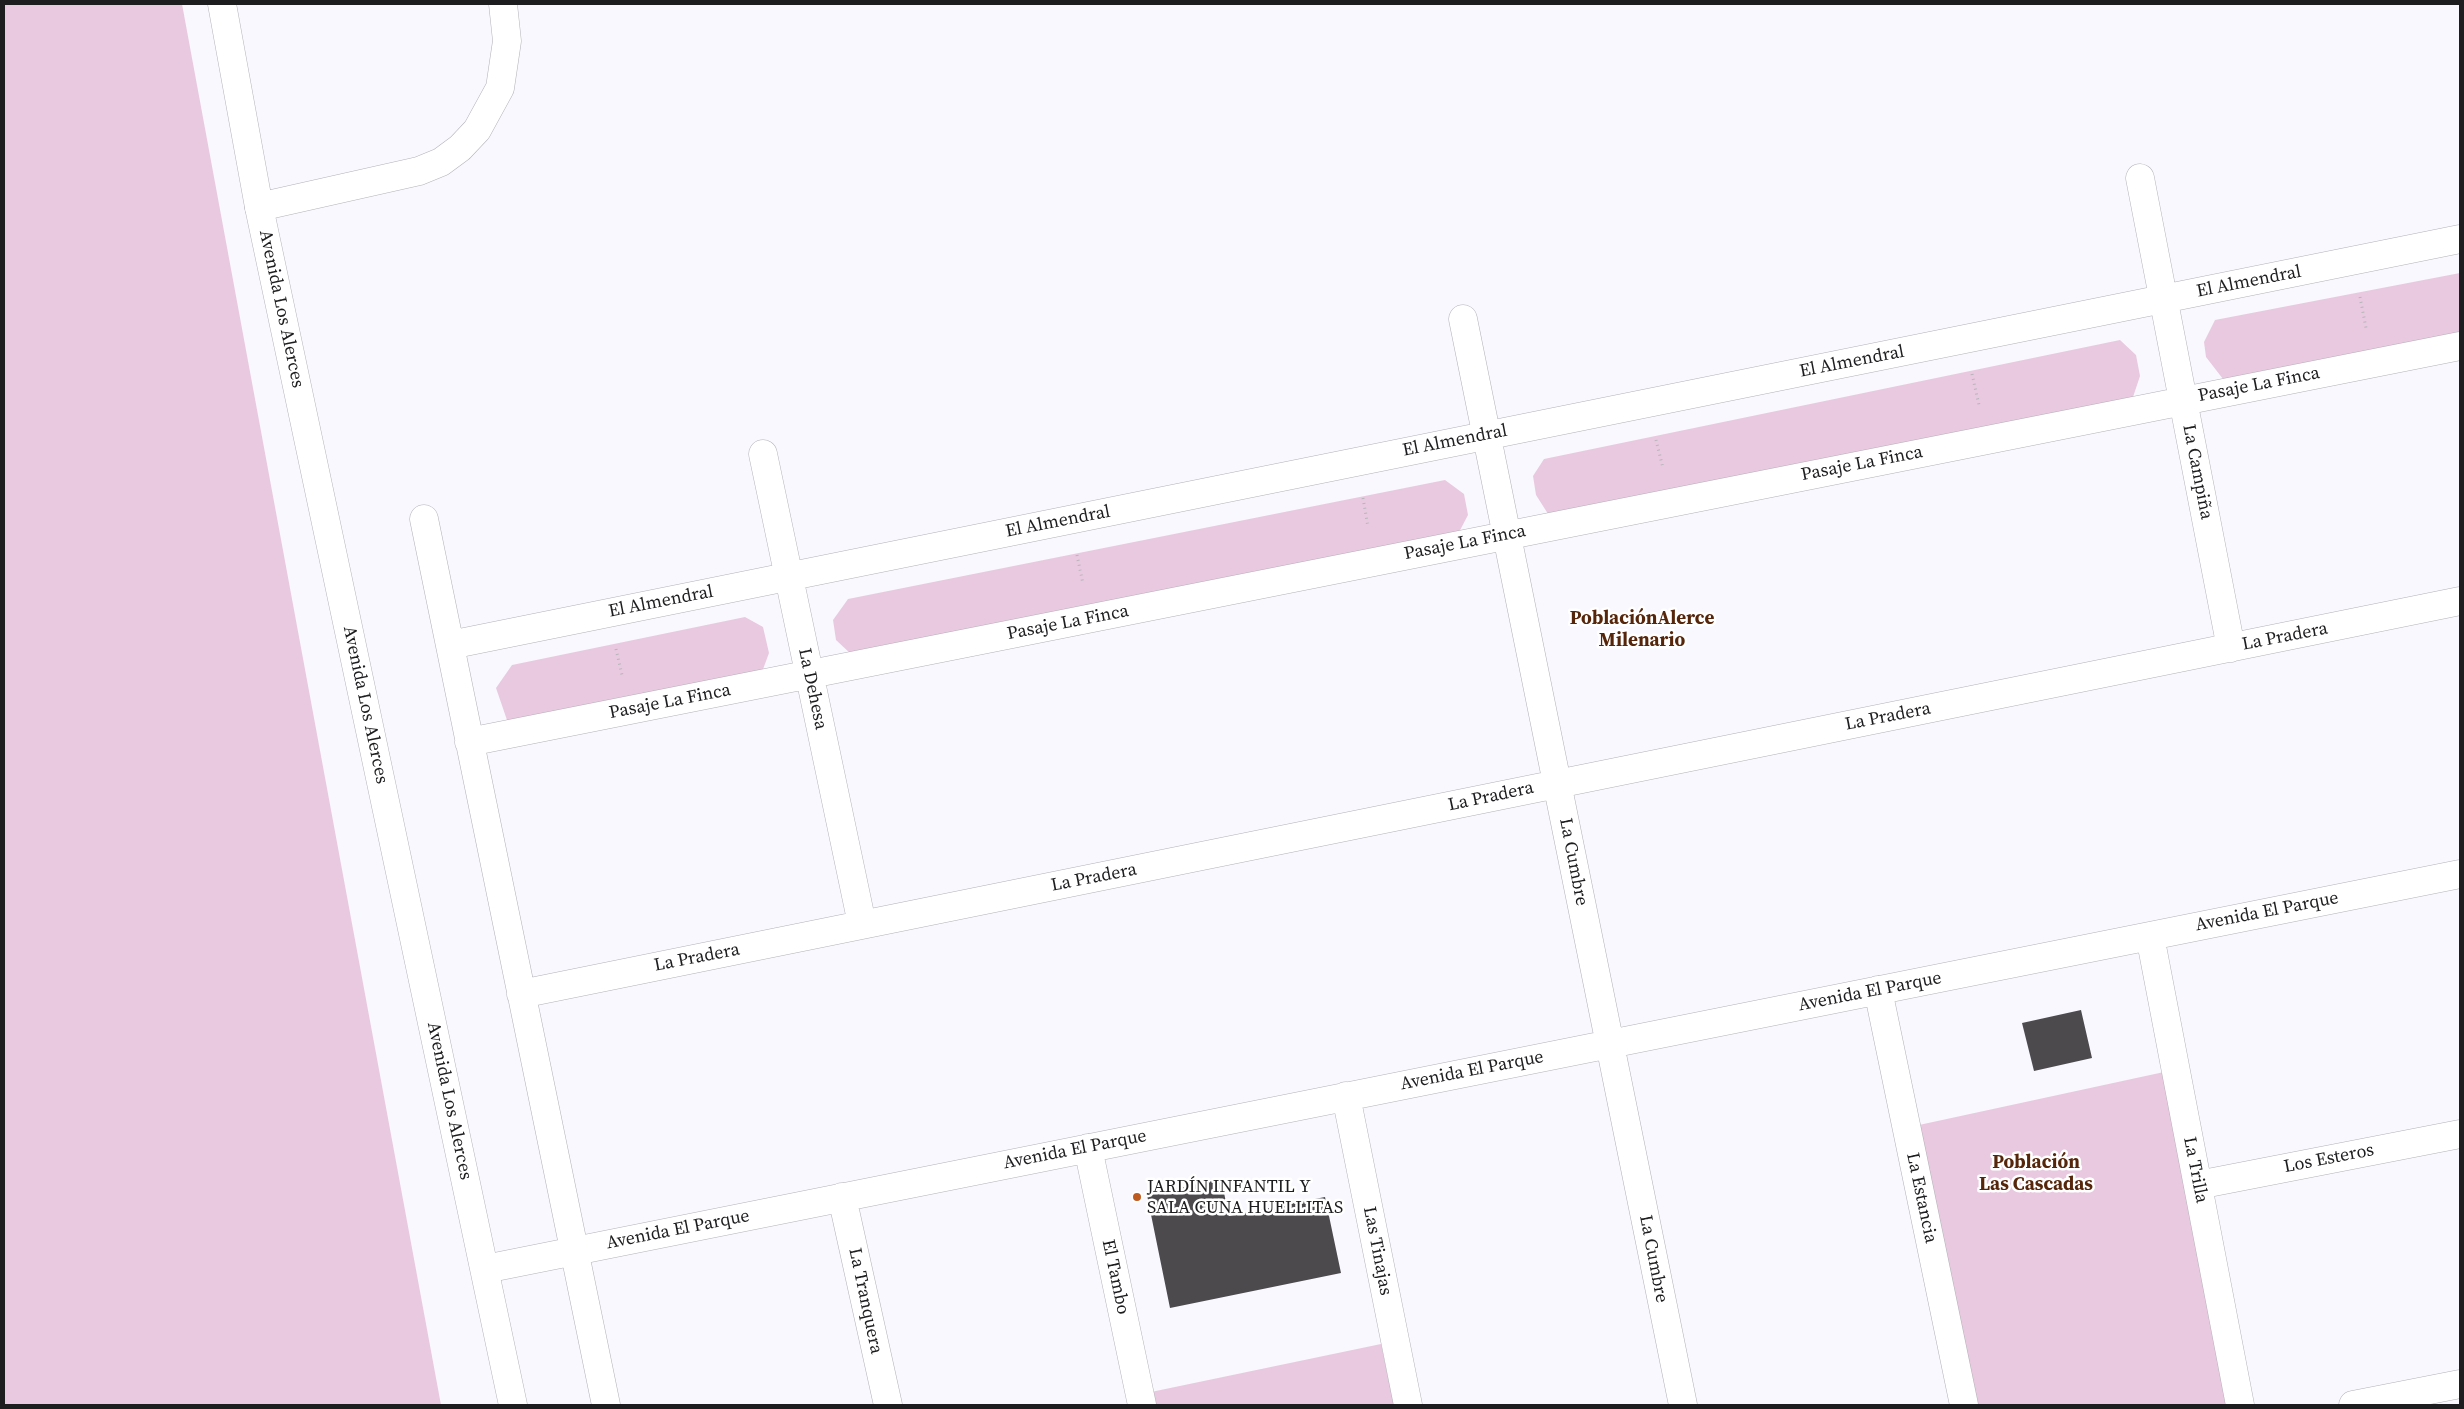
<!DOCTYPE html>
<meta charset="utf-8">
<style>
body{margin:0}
#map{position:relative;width:2464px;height:1409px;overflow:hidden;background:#f9f8fe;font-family:"Source Serif 4",serif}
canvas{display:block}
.frame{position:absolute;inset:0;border:5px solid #1d1d1f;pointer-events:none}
</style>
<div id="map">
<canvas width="2464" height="1409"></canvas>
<div class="frame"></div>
</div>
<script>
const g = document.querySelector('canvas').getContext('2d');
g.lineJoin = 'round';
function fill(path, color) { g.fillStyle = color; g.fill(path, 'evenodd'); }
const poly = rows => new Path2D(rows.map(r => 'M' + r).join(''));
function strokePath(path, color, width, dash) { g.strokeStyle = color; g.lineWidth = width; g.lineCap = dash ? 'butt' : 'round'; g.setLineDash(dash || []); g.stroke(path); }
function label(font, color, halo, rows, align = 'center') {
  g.font = font + ' "Source Serif 4",serif'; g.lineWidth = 5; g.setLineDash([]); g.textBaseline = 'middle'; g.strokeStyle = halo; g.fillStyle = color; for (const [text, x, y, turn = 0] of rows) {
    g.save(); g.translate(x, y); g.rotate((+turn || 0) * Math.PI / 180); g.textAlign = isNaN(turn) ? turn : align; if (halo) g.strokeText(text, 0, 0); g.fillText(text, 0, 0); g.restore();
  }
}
const green = poly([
 [4,4,182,4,441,1405,4,1405],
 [2460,273,2460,332,2223,379,2206,357,2204,342,2215,320],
 [2120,340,2136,355,2140,376,2133,397,1550,517,1536,495,1533,476,1544,459],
 [1445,480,1464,494,1468,515,1457,536,852,655,836,640,833,620,848,599],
 [745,617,763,627,769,653,762,672,508,723,496,688,512,665],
 [2164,1072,2229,1394,2225,1405,1976,1405,1919,1125],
 [1381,1344,1394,1405,1154,1405,1151,1392]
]);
const building = poly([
 [2081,1010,2092,1058,2034,1071,2022,1023],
 [1221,1179,1229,1216,1325,1197,1341,1273,1170,1308,1147,1195]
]);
const path = poly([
 [2360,297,2366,328],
 [1972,374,1979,405],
 [1656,440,1663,468],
 [1363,498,1368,527],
 [1077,555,1083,584],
 [616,649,622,675]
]);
const minor = poly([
 [2140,178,2231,648],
 [259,207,419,171,441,162,460,148,477,130,500,88,507,41,503,4],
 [1463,319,1683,1405],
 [763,454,862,924],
 [424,519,606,1405],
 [450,645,2460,239],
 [469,742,2460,346],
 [2150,936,2240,1405],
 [1878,990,1964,1405],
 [521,994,2460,601],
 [1346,1096,1408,1405],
 [1088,1148,1142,1405],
 [2198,1185,2460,1134],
 [842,1197,888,1405],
 [485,1269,2460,874],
 [2353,1405,2460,1384]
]);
const major = poly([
 [222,4,259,207,513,1405]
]);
const markers = [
 [1137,1197,5,"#bd5b20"]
];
const streetNames = [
 ["El Almendral",2249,282,-11],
 ["Avenida Los Alerces",281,309,78],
 ["El Almendral",1852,362,-11],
 ["Pasaje La Finca",2259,385,-11],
 ["El Almendral",1455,441,-11],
 ["Pasaje La Finca",1862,464,-11],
 ["La Campiña",2197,472,79],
 ["El Almendral",1058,522,-11],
 ["Pasaje La Finca",1465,543,-11],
 ["El Almendral",661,602,-11],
 ["Pasaje La Finca",1068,623,-11],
 ["La Pradera",2285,637,-11],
 ["La Dehesa",812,689,78],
 ["Pasaje La Finca",670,702,-11],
 ["Avenida Los Alerces",365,705,78],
 ["La Pradera",1888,717,-11],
 ["La Pradera",1491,797,-12],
 ["La Cumbre",1573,862,79],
 ["La Pradera",1094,878,-11],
 ["Avenida El Parque",2267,912,-11],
 ["La Pradera",697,958,-11],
 ["Avenida El Parque",1870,992,-11],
 ["Avenida El Parque",1472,1071,-11],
 ["Avenida Los Alerces",449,1101,78],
 ["Avenida El Parque",1075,1150,-11],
 ["Los Esteros",2329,1159,-11],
 ["La Trilla",2195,1170,79],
 ["La Estancia",1921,1198,78],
 ["Avenida El Parque",678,1230,-11],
 ["Las Tinajas",1377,1251,79],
 ["La Cumbre",1653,1259,79],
 ["El Tambo",1115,1277,78],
 ["La Tranquera",865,1301,78]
];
const poiNames = [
 ["JARDÍN INFANTIL Y",1147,1187],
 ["SALA CUNA HUELLITAS",1147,1208]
];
const neighbourhoodNames = [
 ["PoblaciónAlerce",1642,619],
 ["Milenario",1642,641],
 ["Población",2036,1163],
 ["Las Cascadas",2036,1185]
];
fill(green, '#e9c9df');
fill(building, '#4d4a4e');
strokePath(minor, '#b3b2b8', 29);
strokePath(major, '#b3b2b8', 29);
strokePath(path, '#b6b5ba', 3, [1, 4]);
strokePath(minor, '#fff', 28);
strokePath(major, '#fff', 28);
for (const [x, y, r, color] of markers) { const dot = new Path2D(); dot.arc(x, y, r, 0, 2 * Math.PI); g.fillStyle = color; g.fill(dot); strokePath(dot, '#fff', 2); }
label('18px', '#1d1d1f', '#fff', streetNames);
label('18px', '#1d1d1f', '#fff', poiNames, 'left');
label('bold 19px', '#56260b', '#fff', neighbourhoodNames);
</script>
